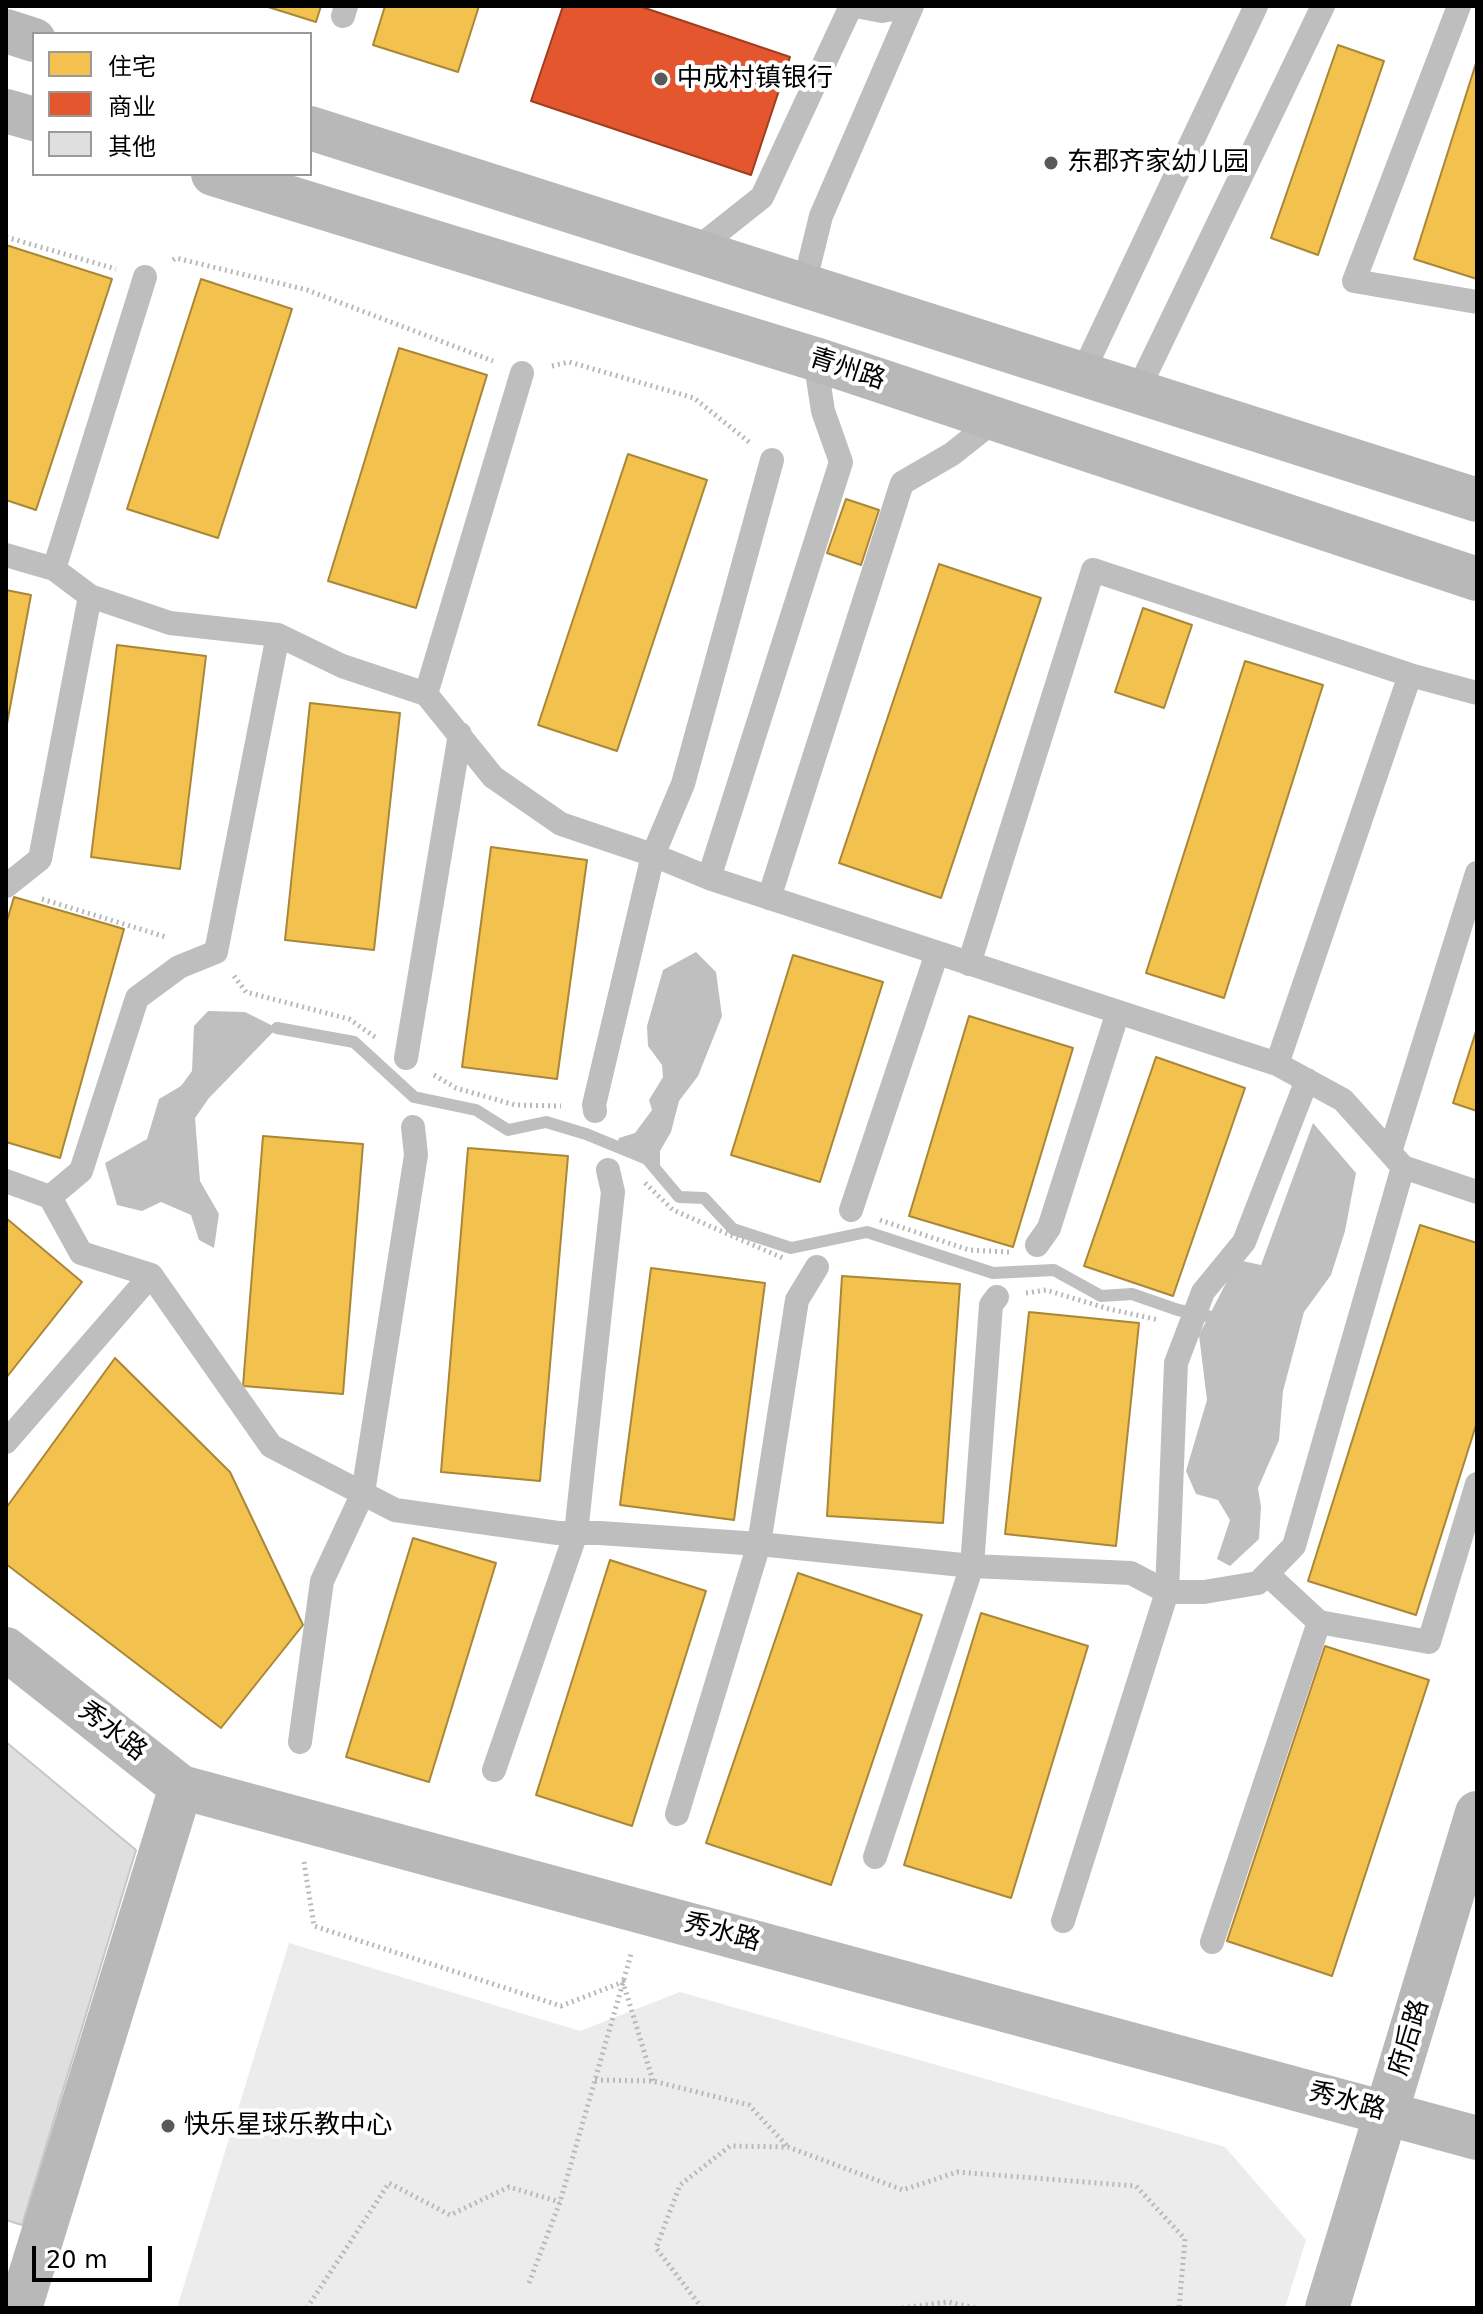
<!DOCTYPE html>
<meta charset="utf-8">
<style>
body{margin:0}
#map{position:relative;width:1483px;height:2314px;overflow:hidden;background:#fff;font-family:"DejaVu Sans","Noto Sans SC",sans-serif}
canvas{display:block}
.frame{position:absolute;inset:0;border:8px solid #000;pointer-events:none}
.legend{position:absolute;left:32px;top:32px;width:280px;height:144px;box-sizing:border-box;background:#fff;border:2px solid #999;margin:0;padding:10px 14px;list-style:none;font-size:24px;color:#000}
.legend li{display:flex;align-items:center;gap:16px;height:40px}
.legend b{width:40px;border:2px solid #999}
.scale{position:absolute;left:32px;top:2246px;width:120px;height:36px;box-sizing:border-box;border:4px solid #000;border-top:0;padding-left:10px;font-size:24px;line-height:28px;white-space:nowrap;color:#000;-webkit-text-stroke:6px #fff;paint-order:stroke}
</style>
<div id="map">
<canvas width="1483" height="2314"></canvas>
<div class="frame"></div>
<ul class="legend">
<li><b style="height:22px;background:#f2c14e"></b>住宅</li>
<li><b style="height:22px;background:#e4572e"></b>商业</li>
<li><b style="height:22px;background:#dfdfdf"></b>其他</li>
</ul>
<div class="scale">20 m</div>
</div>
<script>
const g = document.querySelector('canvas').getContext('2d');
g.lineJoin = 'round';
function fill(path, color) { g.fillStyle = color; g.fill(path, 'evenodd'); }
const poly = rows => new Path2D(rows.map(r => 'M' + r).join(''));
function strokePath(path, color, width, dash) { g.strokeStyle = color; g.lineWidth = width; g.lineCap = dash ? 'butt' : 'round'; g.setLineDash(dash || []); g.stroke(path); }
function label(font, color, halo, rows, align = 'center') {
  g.font = font + ' "DejaVu Sans","Noto Sans SC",sans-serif'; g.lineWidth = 8; g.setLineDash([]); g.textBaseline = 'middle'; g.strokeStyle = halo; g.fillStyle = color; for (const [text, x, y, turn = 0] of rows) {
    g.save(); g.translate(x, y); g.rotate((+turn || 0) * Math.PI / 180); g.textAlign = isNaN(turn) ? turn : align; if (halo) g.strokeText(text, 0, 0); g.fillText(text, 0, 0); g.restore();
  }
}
const green = poly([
 [289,1943,580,2031,680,1992,1225,2147,1306,2240,1285,2308,177,2308]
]);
const water = poly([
 [696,952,716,972,722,1016,698,1076,679,1101,671,1132,660,1151,660,1174,647,1159,616,1147,619,1138,635,1133,652,1110,649,1100,663,1077,662,1065,648,1046,647,1026,663,970],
 [208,1011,245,1012,277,1028,209,1098,195,1118,200,1181,219,1214,214,1248,199,1240,191,1215,161,1202,142,1211,117,1205,105,1163,147,1139,159,1099,181,1086,192,1071,194,1026],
 [1313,1123,1356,1173,1345,1231,1331,1275,1304,1312,1283,1391,1279,1440,1258,1488,1261,1507,1259,1539,1230,1566,1217,1559,1230,1520,1218,1500,1196,1494,1186,1471,1207,1400,1199,1335,1238,1260,1261,1265]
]);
const homes = poly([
 [265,6,321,6,316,22,265,6],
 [385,6,479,6,458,72,373,45,385,6],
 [1338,45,1384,61,1318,255,1271,238,1338,45],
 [1477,60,1477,279,1414,259,1477,60],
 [6,245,112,279,36,510,6,500,6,245],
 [201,279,292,309,218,538,127,509,201,279],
 [399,348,487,375,416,608,328,581,399,348],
 [628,454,707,480,617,751,538,725,628,454],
 [846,499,879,510,861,565,827,553,846,499],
 [939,564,1041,598,941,898,839,863,939,564],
 [6,590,31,595,6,729,6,590],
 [1143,608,1192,625,1164,708,1115,692,1143,608],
 [117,645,206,656,180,869,91,857,117,645],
 [1245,661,1323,685,1224,998,1146,973,1245,661],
 [310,703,400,713,374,950,285,940,310,703],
 [491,847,587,860,557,1079,462,1067,491,847],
 [14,897,124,929,60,1158,6,1142,6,924,14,897],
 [793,955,883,982,820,1182,731,1155,793,955],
 [969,1016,1073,1048,1013,1247,909,1216,969,1016],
 [1477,1028,1477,1111,1453,1103,1477,1028],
 [1156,1057,1245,1088,1173,1296,1084,1266,1156,1057],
 [263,1136,363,1144,343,1394,243,1386,263,1136],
 [468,1148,568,1156,540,1481,441,1472,468,1148],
 [6,1218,82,1282,6,1378,6,1218],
 [1420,1225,1477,1243,1477,1422,1416,1615,1308,1581,1420,1225],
 [651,1268,765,1283,734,1520,620,1505,651,1268],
 [842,1276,960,1284,943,1523,827,1516,842,1276],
 [1029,1312,1139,1323,1116,1546,1005,1534,1029,1312],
 [115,1358,230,1472,303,1625,221,1728,6,1564,6,1508,115,1358],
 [413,1538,496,1563,429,1782,346,1757,413,1538],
 [610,1560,706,1591,632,1826,536,1795,610,1560],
 [798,1573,922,1615,831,1885,706,1843,798,1573],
 [981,1613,1088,1646,1011,1898,904,1865,981,1613],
 [1325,1646,1429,1680,1332,1976,1227,1941,1325,1646]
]);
const shops = poly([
 [563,6,639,6,790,57,751,175,531,101,563,6]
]);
const stream = poly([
 [277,1028,354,1042,414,1097,476,1110,508,1130,546,1122,586,1134,647,1159,679,1197,704,1198,733,1229,791,1248,867,1232,993,1273,1054,1270,1101,1296,1132,1294,1178,1310,1208,1316]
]);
const building = poly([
 [6,1742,136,1850,22,2225,6,2220,6,1742]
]);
const path = poly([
 [6,237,116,269],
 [173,260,176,258,307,290,493,361],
 [552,366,569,362,694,398,749,442],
 [42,899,166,937],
 [234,976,246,992,349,1019,378,1039],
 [434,1075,456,1088,515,1105,561,1106],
 [645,1183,673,1210,785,1259],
 [880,1220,969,1250,1009,1252],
 [1026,1293,1046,1290,1109,1309,1159,1320],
 [304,1862,314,1926,561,2006,623,1982,653,2081],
 [595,2080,653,2081,749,2105,788,2147],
 [529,2283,560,2202,632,1951],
 [307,2308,389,2183,450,2215,509,2187,560,2202],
 [702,2308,656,2248,680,2185,730,2146,788,2147,903,2190,957,2172,1136,2186,1185,2239,1179,2308],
 [902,2308,948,2302,976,2308]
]);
const lane = poly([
 [856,6,882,11,909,6],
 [1459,6,1354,281,1477,302],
 [343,16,346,6],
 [694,251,762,197,851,6],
 [804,285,821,216,912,6],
 [1082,374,1256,6],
 [1137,392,1323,6],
 [6,555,54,569,90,596,170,623,278,635,342,666,426,694,493,777,561,824,653,855,709,878,1277,1064,1343,1100,1403,1167,1294,1546,1258,1583,1204,1592,1167,1592,1131,1573,972,1566,759,1544,600,1533,558,1533,395,1510,271,1446,151,1275,81,1253,50,1197,6,1181],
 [54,569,145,277],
 [426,694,522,373],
 [709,878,841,462,823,411,815,359],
 [6,886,40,859,90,596],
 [769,898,902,483,952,454,996,419],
 [969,964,1093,570,1410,675,1477,693],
 [406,1058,460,734],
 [1277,1064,1410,675],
 [595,1111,594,1105,653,855,683,784,772,460],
 [1390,1152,1477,873],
 [1403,1167,1477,1192],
 [50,1197,81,1171,137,998,179,967,216,952,278,635],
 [851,1210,937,953],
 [1037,1245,1049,1228,1118,1012],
 [6,1442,151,1275],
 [1267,1574,1319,1622,1429,1642,1477,1484],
 [300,1742,322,1581,363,1493,416,1155,413,1127],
 [494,1770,576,1533,613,1192,608,1170],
 [677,1814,759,1544,797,1300,817,1267],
 [875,1857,972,1566,991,1305,997,1297],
 [1063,1921,1167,1592,1176,1363,1203,1292,1244,1242,1307,1080],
 [1212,1942,1319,1622]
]);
const secondary = poly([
 [6,31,34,40],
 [6,111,34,119],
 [310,128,1477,500],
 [213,174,815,359,1477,579],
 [6,1649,181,1787,1477,2138],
 [20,2308,181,1787],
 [1327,2308,1477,1813]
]);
const markers = [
 [661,79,8,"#595959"],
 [1051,163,8,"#595959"],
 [168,2126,8,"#595959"]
];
const poiNames = [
 ["中成村镇银行",677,79],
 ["东郡齐家幼儿园",1067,163],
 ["快乐星球乐教中心",184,2126]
];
const streetNames = [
 ["青州路",847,370,18],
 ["秀水路",112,1732,38],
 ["秀水路",722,1933,15],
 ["府后路",1410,2038,-73],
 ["秀水路",1347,2102,15]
];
fill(green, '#ececec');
fill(water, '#bfbfbf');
fill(homes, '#f2c14e');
strokePath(homes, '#a98737', 2);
fill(shops, '#e4572e');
strokePath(shops, '#a03d20', 2);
strokePath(stream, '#bfbfbf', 12);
fill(building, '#dfdfdf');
strokePath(building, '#c7c7c7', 2);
strokePath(path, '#b9b9b9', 5, [2, 4]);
strokePath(lane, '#bebebe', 24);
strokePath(secondary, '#b8b8b8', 44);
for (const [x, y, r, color] of markers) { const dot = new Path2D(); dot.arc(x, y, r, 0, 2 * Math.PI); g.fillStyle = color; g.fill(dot); strokePath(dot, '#fff', 3); }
label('26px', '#000', '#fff', poiNames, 'left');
label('26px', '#000', '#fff', streetNames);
</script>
